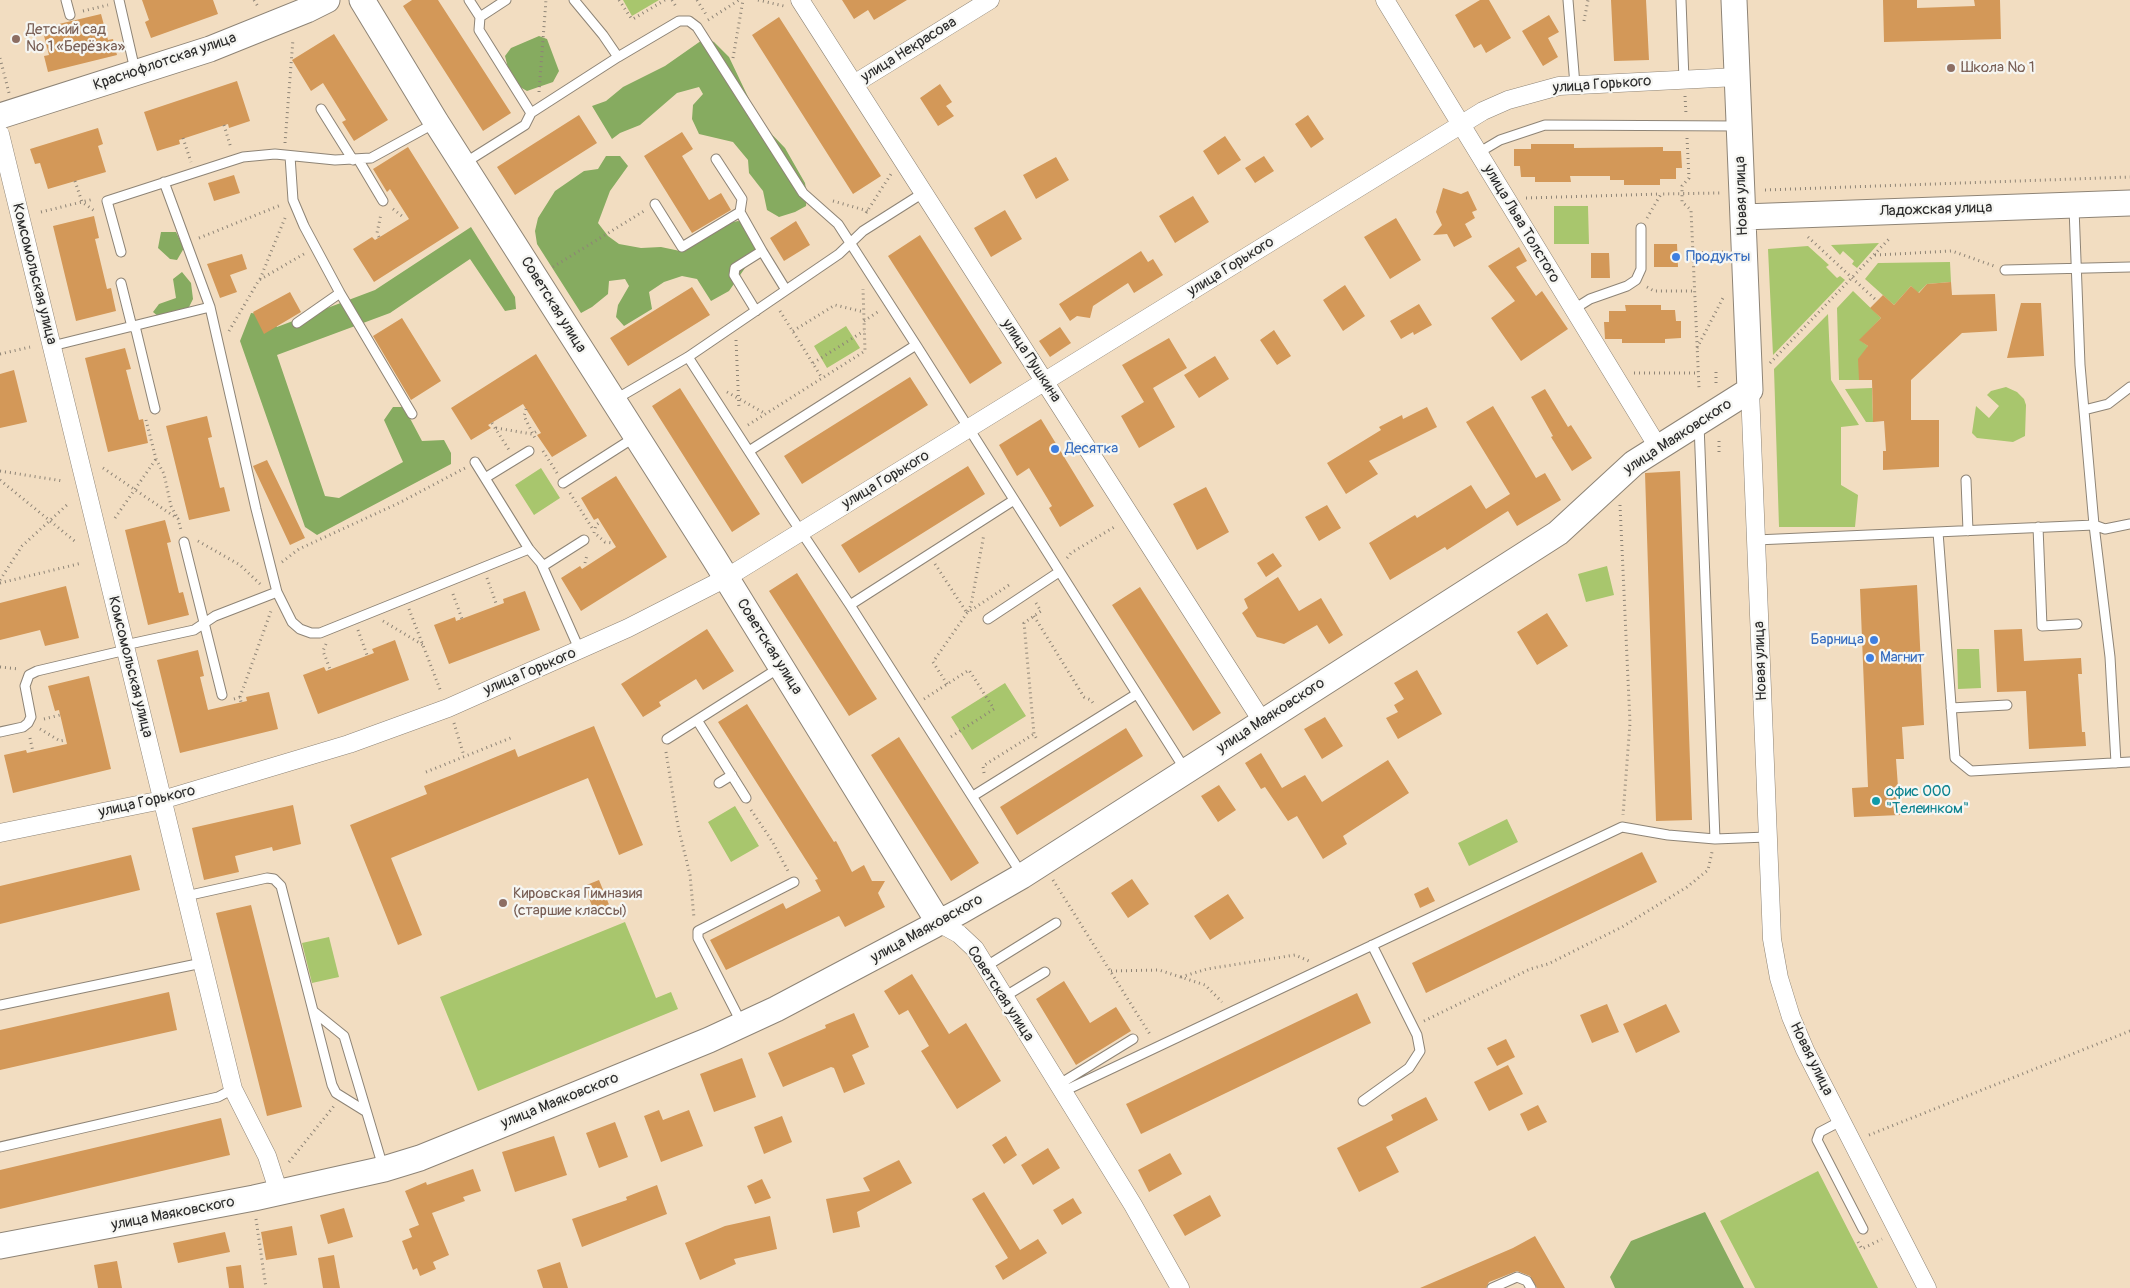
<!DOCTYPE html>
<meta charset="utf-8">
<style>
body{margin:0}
canvas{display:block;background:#f2ddc1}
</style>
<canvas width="2130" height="1288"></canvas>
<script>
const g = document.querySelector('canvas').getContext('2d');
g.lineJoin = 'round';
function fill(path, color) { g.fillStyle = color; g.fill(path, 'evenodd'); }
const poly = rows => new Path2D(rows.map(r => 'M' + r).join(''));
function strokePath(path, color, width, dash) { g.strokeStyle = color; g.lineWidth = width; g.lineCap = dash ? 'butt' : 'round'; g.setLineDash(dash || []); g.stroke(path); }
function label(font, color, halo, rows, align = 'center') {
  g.font = font + ' Pangolin,sans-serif'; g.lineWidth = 4.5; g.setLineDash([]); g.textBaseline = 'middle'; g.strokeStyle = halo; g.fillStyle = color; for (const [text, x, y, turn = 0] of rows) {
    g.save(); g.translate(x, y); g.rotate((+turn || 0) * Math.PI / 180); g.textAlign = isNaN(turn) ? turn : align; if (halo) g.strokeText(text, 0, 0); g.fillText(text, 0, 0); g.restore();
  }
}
const green = poly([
 [623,0,659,0,632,16],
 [1554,206,1588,206,1589,244,1554,244],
 [1879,243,1857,268,1852,264,1854,261,1843,251,1840,255,1831,245],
 [1808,246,1829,265,1826,267,1837,278,1840,276,1845,280,1773,355,1768,249],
 [1950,262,1951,282,1927,284,1918,293,1911,286,1894,305,1865,279,1878,263],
 [1853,291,1881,318,1860,340,1868,346,1859,380,1839,380,1837,308],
 [1828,314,1831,380,1859,425,1841,427,1841,485,1858,495,1855,527,1779,527,1774,369],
 [846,326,860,348,827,368,814,346],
 [2006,387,2017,392,2024,399,2026,405,2025,436,2013,442,1977,438,1972,433,1976,406,1989,418,1999,406,1987,395,1991,391],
 [1872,388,1873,422,1866,422,1845,389],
 [541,468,560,498,534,515,515,485],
 [1607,566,1614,595,1586,602,1578,574],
 [1957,649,1979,649,1981,688,1958,689],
 [1005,683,1026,716,972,750,951,717],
 [735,806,759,846,731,862,708,822],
 [1507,819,1518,842,1469,866,1458,843],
 [625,922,656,998,671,992,678,1009,478,1091,440,997],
 [329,937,339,977,312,983,302,943],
 [1818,1171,1878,1288,1755,1288,1720,1221]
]);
const forest = poly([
 [539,36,547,39,559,71,553,82,527,91,520,87,508,68,505,56,511,48],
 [705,38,714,42,729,57,760,122,785,148,805,183,807,195,806,206,795,212,779,217,767,210,763,191,749,173,748,160,733,142,699,134,692,119,693,105,703,94,699,87,677,93,640,125,620,133,612,139,592,106,606,101,623,87,665,66],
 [606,156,620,156,628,166,610,191,598,223,608,236,619,244,641,248,661,247,680,251,696,244,703,235,718,231,724,224,738,221,750,225,758,234,761,245,729,291,711,301,697,279,682,276,664,282,649,292,652,309,624,326,616,317,618,305,629,286,625,279,609,281,608,294,592,307,581,313,537,244,535,231,538,218,555,191,584,171,598,169],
 [471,227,515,297,516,309,505,311,470,259,390,313,277,355,325,496,339,498,403,462,384,420,393,407,404,407,422,441,444,440,451,453,451,464,317,535,305,527,240,341,251,313,269,315,277,327,375,290],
 [161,232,176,232,184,248,177,260,170,259,158,248],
 [182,272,191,283,193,299,186,313,159,317,153,312,159,304,176,298,173,279],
 [1705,1212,1744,1288,1615,1288,1610,1277,1631,1241]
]);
const building = poly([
 [142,0,213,0,218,14,151,38,145,22,149,20],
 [412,0,438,0,511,113,483,131,403,6],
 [842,0,907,0,874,20,868,10,854,19],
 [1480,0,1489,0,1511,38,1486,53,1481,44,1474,48,1455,15],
 [1611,0,1646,0,1649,60,1614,61],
 [1883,0,1917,0,1917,8,1975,6,1974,0,2000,0,2001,39,1884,42],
 [101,14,108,40,113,39,117,55,48,72,44,56,49,55,42,28],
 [1549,15,1559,32,1548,38,1558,57,1543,66,1522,31],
 [779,17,881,176,853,194,752,35],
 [334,34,388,120,354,141,342,122,346,120,323,83,311,91,292,60],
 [237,81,250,121,229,128,228,124,179,140,180,144,157,151,144,112],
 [940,84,952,102,946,106,954,116,938,126,920,98],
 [579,115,597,143,515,195,497,167],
 [1308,115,1324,139,1311,148,1295,124],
 [98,128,103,144,98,146,106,172,48,189,40,163,35,164,30,149],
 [682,132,693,149,682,156,709,200,721,193,731,210,692,233,644,156],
 [1225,136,1241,160,1218,175,1203,151],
 [1531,144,1574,144,1574,148,1663,147,1663,151,1681,151,1682,168,1676,168,1676,179,1660,179,1660,185,1624,185,1624,180,1610,180,1610,176,1570,176,1571,182,1535,182,1535,177,1521,177,1520,166,1514,166,1514,149,1531,149],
 [408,147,459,228,374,282,353,249,372,237,375,240,409,219,390,189,387,192,373,169],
 [1264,156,1274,171,1255,183,1245,168],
 [1056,157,1069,180,1036,199,1023,175],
 [234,175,240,193,214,201,208,183],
 [1443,188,1461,194,1468,191,1477,210,1472,212,1475,218,1465,224,1472,237,1454,247,1447,234,1433,235,1442,225,1436,212],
 [1193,196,1209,222,1175,243,1159,216],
 [1005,210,1022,239,991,257,974,228],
 [94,216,99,238,95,239,107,289,111,288,116,311,76,321,53,226],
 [1396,218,1421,260,1390,279,1364,237],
 [796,221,810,245,784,261,770,238],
 [920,235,1002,363,970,384,888,256],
 [1654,244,1677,244,1678,267,1654,267],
 [1519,247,1527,261,1516,267,1536,296,1542,291,1568,329,1521,361,1491,318,1515,301,1488,266],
 [1141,251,1148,262,1153,259,1163,275,1134,293,1128,283,1093,306,1090,318,1077,316,1070,321,1059,304],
 [1591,253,1609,253,1610,278,1591,278],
 [242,254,247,269,230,275,237,292,220,298,207,264],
 [1951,282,1952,295,1995,294,1997,331,1962,333,1911,380,1911,420,1939,420,1939,467,1883,470,1883,451,1886,451,1884,421,1873,422,1872,380,1859,380,1858,359,1868,346,1859,340,1881,318,1870,308,1883,295,1894,305,1911,286,1919,293,1927,284],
 [1345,285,1365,316,1343,331,1323,300],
 [692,287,710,315,628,366,610,338],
 [290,292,301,312,264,334,253,312],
 [2021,303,2041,303,2044,356,2007,358],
 [1419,304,1432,325,1414,335,1413,332,1401,339,1390,321],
 [1625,305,1661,305,1661,310,1675,310,1676,321,1681,321,1681,338,1665,339,1665,343,1622,343,1622,339,1605,339,1604,322,1609,322,1609,311,1626,311],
 [402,318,441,381,411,400,373,336],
 [1060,327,1071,343,1050,357,1039,341],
 [1274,330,1291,356,1277,365,1260,340],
 [1169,338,1187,368,1153,388,1175,427,1139,448,1121,416,1144,402,1122,365],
 [125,348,131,369,126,370,139,420,143,419,148,443,108,452,85,358],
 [536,354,587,436,552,457,537,435,541,433,523,404,488,425,491,428,471,440,451,408],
 [1215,356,1229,379,1199,398,1184,375],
 [14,370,27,422,0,428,0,374],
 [910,377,928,405,802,484,784,456],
 [680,388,760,514,732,532,652,406],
 [1545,389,1568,427,1571,425,1592,458,1572,471,1551,437,1553,436,1531,397],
 [1493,406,1536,478,1545,473,1561,500,1517,526,1508,511,1447,550,1445,547,1390,580,1369,543,1415,515,1417,518,1471,485,1486,509,1510,494,1466,422],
 [1427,407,1437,427,1369,461,1378,474,1346,494,1327,463,1381,430,1379,427,1402,415,1403,419],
 [207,416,212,437,208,438,220,488,224,487,230,511,189,520,166,426],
 [1041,419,1094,506,1060,527,1049,508,1052,506,1029,468,1017,476,999,445],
 [267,460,305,538,290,545,253,466],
 [968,466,985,494,859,573,841,545],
 [1680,471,1692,820,1656,821,1645,473],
 [616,476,667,557,581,611,561,578,580,566,582,569,616,547,598,518,594,520,581,498],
 [1206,487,1229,532,1197,550,1173,504],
 [1327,505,1341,528,1319,541,1305,517],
 [165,520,171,542,167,543,179,593,183,592,189,615,148,625,125,530],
 [1273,553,1282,566,1266,577,1257,563],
 [797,573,877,699,849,716,769,591],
 [1278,577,1299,611,1321,598,1343,635,1329,644,1317,625,1284,644,1257,637,1242,613,1248,608,1244,599],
 [1917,585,1924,725,1902,727,1904,759,1896,759,1900,815,1854,817,1852,788,1868,787,1860,589],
 [66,586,79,638,45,646,40,630,0,640,0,603],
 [1140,587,1221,713,1193,731,1112,605],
 [525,591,540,630,449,664,434,625,455,617,456,621,504,603,503,599],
 [1547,613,1568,646,1537,665,1517,632],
 [707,629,734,671,703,690,696,679,659,702,661,706,643,717,621,684],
 [2022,629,2024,661,2081,658,2082,674,2078,674,2082,732,2085,732,2086,746,2029,749,2026,691,1997,692,1994,630],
 [395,640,409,680,318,714,303,675,324,667,326,671,374,653,372,649],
 [198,650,204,676,200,677,208,710,247,701,246,697,269,692,278,729,180,753,157,660],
 [1417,670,1442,714,1398,739,1386,718,1398,712,1394,705,1404,699,1394,683],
 [89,676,111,769,13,793,4,755,26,750,27,753,67,744,59,710,55,711,48,686],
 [747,704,834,842,836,841,852,872,864,865,872,881,885,881,878,893,885,907,845,927,839,916,726,970,710,940,783,903,786,909,821,891,815,880,818,879,718,722],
 [1325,717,1343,746,1322,759,1304,729],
 [594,726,643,845,619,855,588,778,391,858,422,935,398,945,350,825,427,794,424,786,452,775,515,749,518,757],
 [1126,728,1143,756,1017,835,1000,807],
 [899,737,979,863,951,881,871,755],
 [1261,753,1282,788,1305,775,1322,802,1388,760,1409,793,1343,836,1347,844,1323,859,1297,816,1288,821,1265,787,1261,789,1245,763],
 [1219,785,1236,810,1218,822,1201,796],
 [293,805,301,844,273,851,272,847,235,856,239,872,204,880,192,828],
 [1642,852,1657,882,1426,993,1412,963],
 [131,855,140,890,0,924,0,886],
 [1132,879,1149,904,1128,918,1111,893],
 [599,880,610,907,595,913,584,886],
 [1428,887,1435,901,1420,908,1414,894],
 [1228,894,1244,918,1210,940,1194,916],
 [251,905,302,1107,267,1116,216,913],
 [912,974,949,1034,966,1023,1001,1081,957,1109,921,1051,929,1046,908,1010,899,1015,884,991],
 [1064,981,1090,1023,1116,1007,1131,1031,1076,1065,1036,999],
 [169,992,177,1030,0,1070,0,1030],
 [1357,993,1371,1023,1141,1134,1126,1104],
 [1607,1004,1619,1032,1592,1043,1580,1015],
 [1666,1004,1680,1032,1636,1053,1623,1024],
 [854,1013,869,1047,852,1055,865,1084,844,1093,834,1068,831,1067,783,1087,768,1053,826,1028,825,1025],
 [1506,1039,1515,1057,1497,1066,1487,1048],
 [742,1058,756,1097,714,1112,700,1074],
 [1508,1065,1523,1094,1489,1111,1474,1082],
 [1426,1097,1438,1120,1386,1147,1399,1172,1359,1192,1337,1148,1393,1120,1391,1115],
 [1538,1105,1547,1122,1528,1131,1520,1114],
 [659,1110,663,1120,689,1110,703,1146,661,1162,644,1116],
 [782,1116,792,1142,764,1154,754,1127],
 [221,1118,230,1155,0,1209,0,1170],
 [615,1122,628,1157,599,1168,586,1133],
 [554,1136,567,1175,515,1192,502,1152],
 [1006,1136,1017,1155,1004,1164,992,1145],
 [1048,1148,1060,1168,1033,1185,1021,1165],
 [1170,1153,1182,1174,1149,1192,1138,1170],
 [899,1160,912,1183,857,1212,860,1227,833,1233,826,1199,870,1191,863,1178],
 [473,1169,481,1191,463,1197,465,1201,432,1213,449,1255,433,1262,436,1269,420,1276,417,1268,413,1270,402,1241,412,1237,409,1229,419,1225,405,1191,426,1182,427,1185],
 [762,1179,771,1198,755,1204,747,1186],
 [657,1185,667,1214,582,1247,572,1219,627,1200,626,1197],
 [984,1192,1020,1250,1038,1239,1047,1253,1003,1280,995,1266,1008,1258,972,1199],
 [1210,1195,1221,1216,1185,1236,1173,1215],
 [1073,1198,1082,1213,1062,1225,1053,1210],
 [344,1208,353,1237,328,1244,320,1215],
 [770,1216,777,1249,734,1259,736,1264,700,1280,685,1243,725,1226],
 [292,1226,297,1255,266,1260,261,1232],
 [225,1232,230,1252,178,1263,173,1243],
 [1535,1236,1565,1288,1537,1288,1530,1276,1517,1271,1489,1282,1486,1288,1420,1288,1513,1248],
 [334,1255,340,1288,323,1288,318,1258],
 [117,1261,122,1288,98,1288,94,1265],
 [560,1262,568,1288,543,1288,537,1270],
 [241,1265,244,1288,229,1288,226,1267]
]);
const path = poly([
 [254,0,259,8],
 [619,0,631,18,633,19,665,0],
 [672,0,677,8],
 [697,0,707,16],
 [758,0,784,6],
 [83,11,108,5],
 [708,20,739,0],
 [1584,21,1588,0],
 [0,58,9,93],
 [733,58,743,0],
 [539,92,546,0],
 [1685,96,1686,114],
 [224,125,231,148],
 [183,138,191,162],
 [1687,138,1689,178,1682,186,1682,202,1691,210,1699,388],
 [285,143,293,39],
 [75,181,82,202,96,212],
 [1765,190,2130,177],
 [1526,198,1661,194],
 [833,201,868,211],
 [393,209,402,216,405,214],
 [41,212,94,199],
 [866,213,891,174],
 [1647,218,1661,194,1720,193],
 [379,237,377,233,381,214],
 [1808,237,1877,301],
 [199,238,281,205],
 [1692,253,1723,252],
 [1875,255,1952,251,1994,266],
 [553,267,644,211],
 [260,279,285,218],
 [1647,287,1654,291,1694,291],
 [780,311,822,378],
 [864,321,879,311],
 [229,331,259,280,304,254],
 [793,331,835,305,864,312],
 [736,340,739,409],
 [1697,348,1724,296],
 [0,354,30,347],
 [813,363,864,331],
 [1770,363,1890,238],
 [1716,372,1716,383],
 [1634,373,1698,373],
 [727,392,766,414],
 [526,409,524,416,536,440],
 [146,420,156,459,164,474,171,506,178,519],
 [492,423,509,450],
 [748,425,865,351,863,289],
 [496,428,532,434,539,430],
 [1719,441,1719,453],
 [543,451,557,473],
 [103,468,178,519,181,530],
 [0,471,63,481],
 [0,480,77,543],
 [570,493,592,528],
 [1620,505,1630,723,1623,815],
 [115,518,156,459],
 [594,533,596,525,600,522],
 [597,535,605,542,613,543],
 [198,541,240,565,260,584],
 [1067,558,1071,553,1116,526],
 [282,562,299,549,399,503,465,468],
 [585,563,587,555],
 [935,564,967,613,971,605,984,534],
 [487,578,497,606],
 [0,580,22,546,68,504],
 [0,583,82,563],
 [453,594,462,619],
 [1036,603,1041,611,1024,623,1034,734,1038,741],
 [409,609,441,692],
 [1034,616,1084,697,1091,700,1095,706],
 [383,621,423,645],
 [358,630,367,655],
 [326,644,323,651,330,669],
 [0,667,19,669],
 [947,684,933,662,967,613,1009,585,1011,587],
 [240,697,271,611],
 [234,699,240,697,241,702],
 [924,699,969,670,994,709,949,738],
 [44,719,60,715],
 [454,723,464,756],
 [40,729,60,741,66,740],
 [30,738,33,752],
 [666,752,678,826,690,875,694,918],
 [426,772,513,737],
 [984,773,983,766,1034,734],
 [751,810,772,841,788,871],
 [1053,880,1151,1036],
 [1111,971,1159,970,1205,985,1222,1002],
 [1181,977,1207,969,1295,955,1309,961],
 [1424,1021,1530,969,1548,964,1622,927,1687,887,1708,870,1712,852],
 [1869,1135,2130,1031],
 [289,1162,334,1106],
 [256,1219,266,1288],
 [1858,1242,1862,1249,1882,1239]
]);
const lane = poly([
 [66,0,70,15],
 [119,0,135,70],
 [469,0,480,17,479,30,531,113],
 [574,0,603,35,618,57],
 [1568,0,1575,85],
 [1681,0,1684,80],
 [480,17,506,0],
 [321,109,353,160],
 [1478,153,1500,140,1545,125,1737,126],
 [290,156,293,200,304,226,340,293,412,414],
 [358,159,383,201],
 [716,159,742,199,740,212,762,251],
 [463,164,525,125,531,113,618,57,679,21,689,21,697,27,803,193,838,224,916,345],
 [164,182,210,307,256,509,277,592,292,622,300,629,311,633,320,633,529,549],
 [655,204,682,247,740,212],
 [2074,208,2080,365,2094,525,2110,657,2116,763],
 [121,252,107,201,243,157,275,154,335,160,371,158,435,123],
 [2005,270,2130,267],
 [121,283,132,327],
 [1574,309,1590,299,1627,286,1636,280,1641,269,1641,228],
 [756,311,734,275,735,268,762,251,786,290],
 [297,323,340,293],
 [135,326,155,409],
 [52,346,210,307],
 [688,357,788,512,850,605,1021,873],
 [616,399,688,357,839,254,863,231,923,193],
 [2084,410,2108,404,2130,387],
 [1699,424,1715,839],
 [749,451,916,345,1186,771],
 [475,462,529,549,541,563,580,651],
 [485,478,529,451],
 [1966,480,1968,531],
 [563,483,635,437],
 [2038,527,2042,626,2077,624],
 [1938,532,1955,758,1971,771,2130,762],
 [1756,540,2094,525,2105,529,2130,524],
 [184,542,222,695],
 [543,566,584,540],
 [850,605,1014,500],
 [988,619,1059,572],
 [125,645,194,630,215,616,277,592],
 [1951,708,2007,705],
 [697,720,746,798],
 [0,732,23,727,28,723,31,717,25,686,29,675,37,671,126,650],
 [667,739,779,668],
 [719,783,732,775],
 [973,796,1135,695],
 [186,896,267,878,274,879,281,886,332,1085,336,1093,365,1111],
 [985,967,1056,923],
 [1004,997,1045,972],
 [0,1005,202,963],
 [313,1011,344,1036,383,1167],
 [741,1022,698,938,698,931,794,882],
 [1058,1085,1133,1039],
 [1062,1092,1622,827,1668,835,1715,839,1767,837],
 [1363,1101,1409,1068,1420,1051,1417,1035,1372,945],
 [1841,1121,1820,1132,1817,1140,1863,1229],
 [0,1147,218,1097,233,1089],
 [1492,1288,1517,1277,1527,1281,1531,1288]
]);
const street = poly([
 [800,0,1262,721],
 [1385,0,1658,447],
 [854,84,990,0],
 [0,134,233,1089,267,1156,279,1193],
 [1750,390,1772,939,1779,978,1791,1017,1805,1050,1927,1288],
 [0,833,162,800,349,744,448,708,628,628,726,578,1483,111,1508,100,1559,86,1737,77],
 [939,923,959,934,975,949,1133,1205,1180,1288]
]);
const secondary = poly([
 [362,0,436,122,714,558,939,923],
 [0,116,210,49,307,10,327,0],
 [1743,217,2130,203],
 [0,1246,254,1198,384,1169,420,1158,504,1124,709,1040,776,1009,961,911,1022,876,1558,533,1634,463,1750,390,1734,0]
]);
const markers = [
 [16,39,5,"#8d6e63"],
 [1951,68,5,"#8d6e63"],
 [1676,257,5,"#3f7fe0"],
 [1055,449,5,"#3f7fe0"],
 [1874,640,5,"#3f7fe0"],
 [1870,658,5,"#3f7fe0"],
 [1876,801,5,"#0f9aa8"],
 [503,903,5,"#8d6e63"]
];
const educationNames = [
 ["Детский сад",26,30],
 ["№ 1 «Берёзка»",26,47],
 ["Школа № 1",1961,68],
 ["Кировская Гимназия",513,894],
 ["(старшие классы)",513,911]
];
const streetNames = [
 ["улица Некрасова",909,50,-32],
 ["Краснофлотская улица",165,62,-19],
 ["улица Горького",1602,85,-4],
 ["Новая улица",1742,196,-92],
 ["Ладожская улица",1936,210,-2],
 ["улица Льва Толстого",1521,224,59],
 ["улица Горького",1231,267,-32],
 ["Комсомольская улица",34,274,76],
 ["Советская улица",553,305,58],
 ["улица Пушкина",1031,361,57],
 ["улица Маяковского",1678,437,-33],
 ["улица Горького",886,480,-31],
 ["Советская улица",769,647,58],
 ["Новая улица",1761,661,-92],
 ["Комсомольская улица",130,667,76],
 ["улица Горького",530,672,-23],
 ["улица Маяковского",1271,716,-33],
 ["улица Горького",147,802,-13],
 ["улица Маяковского",927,929,-29],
 ["Советская улица",1000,994,57],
 ["Новая улица",1811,1059,64],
 ["улица Маяковского",560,1101,-22],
 ["улица Маяковского",173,1214,-11]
];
const shopNames = [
 ["Продукты",1686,257],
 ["Десятка",1065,449],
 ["Барница",1864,640,"right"],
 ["Магнит",1880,658]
];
const cultureNames = [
 ["офис ООО",1886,792],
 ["\"Телеинком\"",1886,809]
];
fill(green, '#a8c66d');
fill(forest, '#86ab60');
fill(building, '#d39858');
strokePath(lane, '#8e8476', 11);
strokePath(street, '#8e8476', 19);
strokePath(secondary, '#8e8476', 27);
strokePath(path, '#8e8476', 3, [1, 4]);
strokePath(lane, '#fff', 9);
strokePath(street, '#fff', 18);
strokePath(secondary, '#fff', 25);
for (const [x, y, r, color] of markers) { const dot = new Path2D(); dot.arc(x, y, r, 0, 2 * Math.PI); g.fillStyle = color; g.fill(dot); strokePath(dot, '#f6f6f2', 2); }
label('15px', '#785e54', '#f6f6f2', educationNames, 'left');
label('15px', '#2b2b2b', '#f6f6f2', streetNames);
label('15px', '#366cbe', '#f6f6f2', shopNames, 'left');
label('15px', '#0d838f', '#f6f6f2', cultureNames, 'left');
</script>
